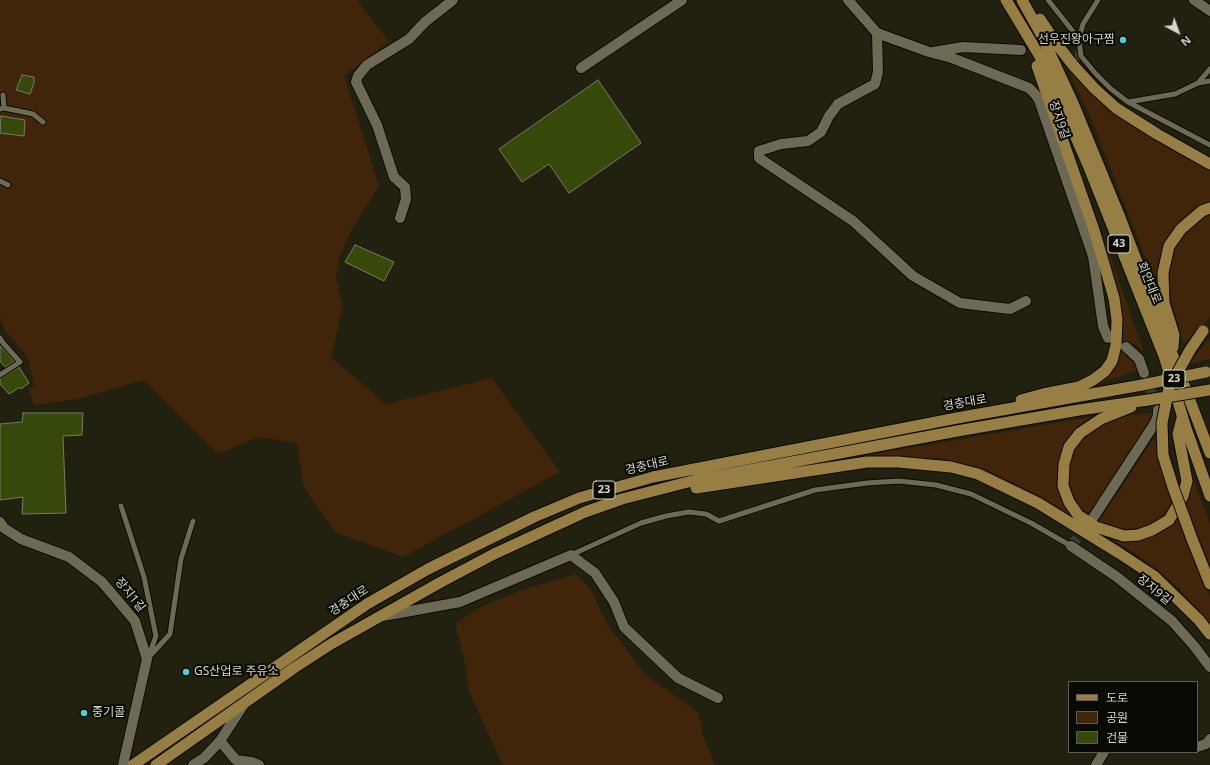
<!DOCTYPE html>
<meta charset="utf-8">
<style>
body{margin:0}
#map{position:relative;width:1210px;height:765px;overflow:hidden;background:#22200e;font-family:"Noto Sans","Noto Sans KR",sans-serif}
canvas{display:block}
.legend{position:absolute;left:1068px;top:681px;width:130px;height:72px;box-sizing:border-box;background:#0a0a04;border:1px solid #5c5c54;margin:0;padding:5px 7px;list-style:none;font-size:12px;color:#d7d6cb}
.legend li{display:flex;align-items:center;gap:8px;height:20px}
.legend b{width:20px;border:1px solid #5c5c54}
.north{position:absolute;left:1158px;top:12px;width:40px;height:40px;-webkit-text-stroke:3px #0a0a04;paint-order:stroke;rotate:139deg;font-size:11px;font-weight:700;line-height:16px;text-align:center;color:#d7d6cb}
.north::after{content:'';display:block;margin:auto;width:14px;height:18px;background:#d7d6cb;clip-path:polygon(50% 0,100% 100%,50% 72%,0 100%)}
</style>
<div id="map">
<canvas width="1210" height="765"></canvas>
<ul class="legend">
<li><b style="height:5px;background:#977e45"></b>도로</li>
<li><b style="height:11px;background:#40250b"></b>공원</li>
<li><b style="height:11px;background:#36490b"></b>건물</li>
</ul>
<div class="north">N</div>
</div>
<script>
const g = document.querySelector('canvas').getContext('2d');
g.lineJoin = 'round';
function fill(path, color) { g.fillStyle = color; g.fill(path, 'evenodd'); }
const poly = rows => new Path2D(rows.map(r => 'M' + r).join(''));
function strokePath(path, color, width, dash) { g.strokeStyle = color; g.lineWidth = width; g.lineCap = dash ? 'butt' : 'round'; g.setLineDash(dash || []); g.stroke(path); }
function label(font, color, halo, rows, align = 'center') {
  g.font = font + ' "Noto Sans","Noto Sans KR",sans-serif'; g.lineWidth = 4; g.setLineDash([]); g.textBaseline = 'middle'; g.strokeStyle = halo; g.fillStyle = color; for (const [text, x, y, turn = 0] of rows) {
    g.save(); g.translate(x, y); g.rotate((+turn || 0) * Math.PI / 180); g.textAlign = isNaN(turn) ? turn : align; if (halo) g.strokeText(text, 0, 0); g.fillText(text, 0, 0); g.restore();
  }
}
const green = poly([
 [0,0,357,0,389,41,344,76,379,186,352,229,340,256,336,278,343,306,331,357,386,404,492,378,560,472,403,557,335,532,303,486,297,443,259,437,218,454,143,380,78,399,34,405,28,388,34,386,28,357,4,330,0,318],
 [1068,69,1107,105,1210,168,1210,202,1203,205,1185,218,1171,234,1162,247,1158,269,1157,288,1090,116],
 [1210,215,1210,317,1184,345,1166,282,1170,263,1175,248,1187,230,1203,218],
 [1103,235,1143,350,1137,345,1128,343,1123,350,1127,358,1138,365,1140,370,1084,388,1101,380,1117,365,1122,322,1115,283],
 [1210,338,1210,359,1190,364,1197,353],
 [1156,412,1155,418,1089,513,1098,520,1102,517,1155,436,1159,461,1172,506,1162,518,1142,528,1123,529,1105,527,1088,517,1078,507,1066,472,1070,455,1081,440,1098,426,1117,417],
 [1091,417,1077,428,1066,442,1059,461,1073,517,1042,497,985,469,939,458,827,462],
 [1193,479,1210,524,1210,565,1185,505],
 [1177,519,1210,597,1210,623,1177,586,1135,553,1112,540,1116,541,1138,540,1163,531],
 [576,574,591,590,607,624,646,675,699,713,703,735,715,765,503,765,469,692,464,658,455,624,476,609,521,590]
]);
const building = poly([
 [22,75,34,77,34,83,30,94,16,90,22,75],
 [598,80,641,143,569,193,549,164,522,182,499,149,598,80],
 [1,116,25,120,24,136,0,133,1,116],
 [355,245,394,262,384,281,345,262,355,245],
 [0,346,14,361,5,367,0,361,0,346],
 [19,367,29,383,21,389,20,387,9,394,0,384,0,379,19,367],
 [23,413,83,413,82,435,63,436,66,513,22,514,23,497,0,500,0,424,22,422,23,413]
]);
const minorTunnel = poly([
 [1060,54,1081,56],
 [1144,373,1158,410],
 [1071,546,1088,524]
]);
const service = poly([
 [1048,0,1079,39],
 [1098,0,1083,24,1079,39,1081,56,1096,74,1111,89,1128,102,1210,145],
 [1198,83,1210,69],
 [3,95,4,108],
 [1128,102,1175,94,1198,83,1210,81],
 [0,109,4,108,33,114,43,122],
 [0,181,8,185],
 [0,338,3,343,20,362,0,375],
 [121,506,144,577,156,636,148,658],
 [571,555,641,523,666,516,689,512,706,514,719,521,815,490,867,483,899,481,936,485,971,494,1031,523,1071,546],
 [149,657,170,634,181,559,193,521]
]);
const minor = poly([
 [848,0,877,33,929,52,952,58,1029,88,1035,94,1039,100,1093,256,1103,326,1108,338],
 [1194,0,1210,11],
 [877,33,878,72,875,84,838,104,829,116,821,132,808,141,781,144,759,151,759,158,853,221,913,276,960,303,1010,309,1026,301],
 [933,52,963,47,1021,50],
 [581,68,682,0],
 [400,218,406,199,405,187,394,177,377,125,356,82,358,76,367,65,409,39,425,22,453,0],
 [1126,347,1139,359,1144,373],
 [1093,518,1155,423,1158,415,1158,410],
 [0,522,4,528,21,539,69,557,102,582,135,621,147,659,123,765],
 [1071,546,1117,577,1172,621,1195,647,1210,667],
 [383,616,460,602,571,555,595,573,614,602,624,627,678,678,718,698],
 [220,741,236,760,251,762,259,765],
 [1197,747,1206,744,1210,739],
 [193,765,204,758,220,741,244,704],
 [1096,765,1104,752]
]);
const primary = poly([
 [1006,0,1039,55,1050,78,1088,165,1164,356,1186,428,1210,496],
 [1022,0,1041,34,1073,103,1119,215,1210,453],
 [1040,19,1059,47,1073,65,1094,88,1116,108,1157,134,1210,164],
 [1173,347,1174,335,1164,303,1163,273,1169,246,1181,229,1202,211,1210,208],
 [1021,400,1043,394,1079,387,1093,380,1105,371,1112,361,1116,345,1117,320,1114,298,1094,230,1037,66],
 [1131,407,1101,419,1080,433,1069,447,1064,464,1063,486,1069,502,1078,515,1096,527,1124,536,1138,535,1152,530,1169,520,1183,496,1187,481,1178,434,1182,418],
 [696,488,867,462,898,462,951,467,978,474,1038,503,1119,553,1154,576,1199,620,1210,634],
 [1192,539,1210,584],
 [133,765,367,604,428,569,483,542,534,517,579,498,653,477,957,418,1142,385],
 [156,765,294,668,331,644,441,582,494,554,585,512,622,499,696,480,957,431,1079,410,1148,400]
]);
const primaryBridge = poly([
 [1142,385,1206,372],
 [1148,400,1210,390],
 [1192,539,1173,487,1163,455,1162,423,1169,388,1190,350,1203,331]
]);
const markers = [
 [1123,40,4,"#54cadd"],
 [186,672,4,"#54cadd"],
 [84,713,4,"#54cadd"]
];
const shields = [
 [1119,244,22],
 [1174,379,22],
 [604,490,22]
];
const shieldNames = [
 ["43",1119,244],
 ["23",1174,379],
 ["23",604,490]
];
const poiNames = [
 ["선우진왕아구찜",1115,40,"right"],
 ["GS산업로 주유소",194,672],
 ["중기콜",92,713]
];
const streetNames = [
 ["장지9길",1059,120,71],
 ["회안대로",1149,283,68],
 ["경충대로",965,403,-10],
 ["경충대로",647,466,-13],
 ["장지9길",1154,590,39],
 ["장지1길",130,595,51],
 ["경충대로",349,601,-33]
];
fill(green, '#40250b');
fill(building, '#36490b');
strokePath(building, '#757d69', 1);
strokePath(minorTunnel, '#3d3b2a', 10, [10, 5]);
strokePath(service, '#0c0a00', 7);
strokePath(minor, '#0c0a00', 12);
strokePath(primary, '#0c0a00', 13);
strokePath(service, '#6c6a55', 5);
strokePath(minor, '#6c6a55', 10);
strokePath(primary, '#977e45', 11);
strokePath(primaryBridge, '#0c0a00', 13, []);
strokePath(primaryBridge, '#977e45', 11);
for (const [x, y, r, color] of markers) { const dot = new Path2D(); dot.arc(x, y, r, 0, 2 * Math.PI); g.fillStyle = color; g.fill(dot); strokePath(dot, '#0a0a04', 1.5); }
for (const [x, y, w] of shields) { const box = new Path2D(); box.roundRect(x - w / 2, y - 9, w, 18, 3); g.fillStyle = '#0a0a04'; g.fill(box); strokePath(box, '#d7d6cb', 1); }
label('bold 11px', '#d7d6cb', null, shieldNames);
label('12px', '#d7d6cb', '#0a0a04', poiNames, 'left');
label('12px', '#d7d6cb', '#0a0a04', streetNames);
</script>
